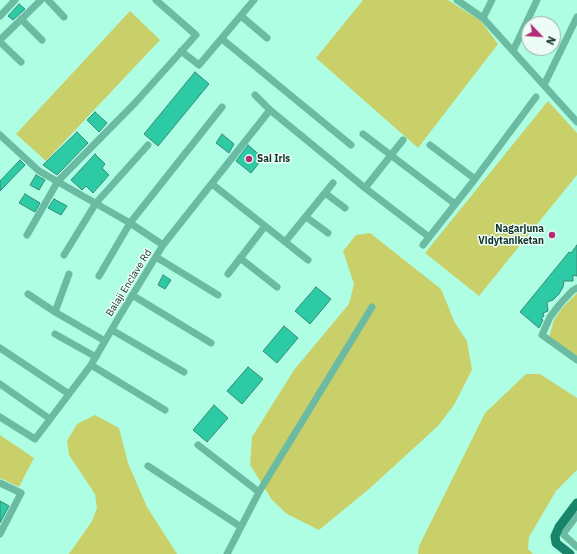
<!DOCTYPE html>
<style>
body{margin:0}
#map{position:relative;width:577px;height:554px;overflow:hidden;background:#aefee4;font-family:"IBM Plex Sans",sans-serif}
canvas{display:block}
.north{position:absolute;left:521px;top:16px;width:40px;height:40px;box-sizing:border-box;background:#edfcf6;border:1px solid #95aba4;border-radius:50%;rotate:115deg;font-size:11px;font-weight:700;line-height:16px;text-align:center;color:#103228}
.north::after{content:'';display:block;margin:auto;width:14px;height:18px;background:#b12d75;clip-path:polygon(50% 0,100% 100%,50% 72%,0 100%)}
</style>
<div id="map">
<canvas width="577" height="554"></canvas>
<div class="north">N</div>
</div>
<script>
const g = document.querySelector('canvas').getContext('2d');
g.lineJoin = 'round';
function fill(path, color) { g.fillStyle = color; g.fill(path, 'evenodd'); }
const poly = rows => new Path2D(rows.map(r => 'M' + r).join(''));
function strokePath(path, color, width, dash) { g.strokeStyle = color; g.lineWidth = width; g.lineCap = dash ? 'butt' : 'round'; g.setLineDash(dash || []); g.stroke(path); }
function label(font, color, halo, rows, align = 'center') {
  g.font = font + ' "IBM Plex Sans",sans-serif'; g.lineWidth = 3; g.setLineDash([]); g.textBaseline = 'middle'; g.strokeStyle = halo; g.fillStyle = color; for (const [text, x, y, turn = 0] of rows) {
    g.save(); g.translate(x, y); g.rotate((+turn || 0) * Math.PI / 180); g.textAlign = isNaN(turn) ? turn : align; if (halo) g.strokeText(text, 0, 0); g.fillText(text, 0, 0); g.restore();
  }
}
const green = poly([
 [363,0,448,0,481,21,498,44,418,148,316,58],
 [130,11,160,40,46,161,16,134],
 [548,101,577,133,577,175,479,296,425,253],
 [370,233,441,289,455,323,467,341,472,370,454,405,438,426,369,489,319,530,287,514,272,500,250,465,252,437,294,370,349,304,354,284,343,251,356,235],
 [577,293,577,357,549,337,554,320,563,307],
 [526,374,540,374,577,398,577,470,556,491,529,537,528,549,533,554,418,554,419,546,485,413],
 [95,415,119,428,128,463,147,507,177,554,69,554,92,521,97,508,95,494,69,455,67,441,77,424],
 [0,435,34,458,19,487,0,478]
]);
const building = poly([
 [19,4,25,9,13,20,8,16,19,4],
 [195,72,209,84,158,146,144,134,195,72],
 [95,112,107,123,99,132,87,120,95,112],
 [77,132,88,143,57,175,43,165,77,132],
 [222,134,234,144,229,153,216,143,222,134],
 [248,145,263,158,251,173,236,161,248,145],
 [95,154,105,164,102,168,109,175,93,193,86,186,82,190,71,180,95,154],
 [20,160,25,165,0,191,0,181,20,160],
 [36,175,45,180,39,190,30,185,36,175],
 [25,194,40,203,35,212,19,203,25,194],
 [54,199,67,206,61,215,48,208,54,199],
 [577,245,577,276,573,275,573,281,564,281,563,287,559,294,553,300,547,302,548,311,543,313,544,316,541,319,543,320,539,328,520,312,569,252,571,253,577,245],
 [163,275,171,280,165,289,158,285,163,275],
 [316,287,331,299,310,324,295,311,316,287],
 [284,326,298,338,277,363,263,351,284,326],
 [248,367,263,379,242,404,227,391,248,367],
 [214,405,228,418,207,442,193,430,214,405],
 [0,501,9,506,0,523,0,501]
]);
const minor = poly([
 [48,0,64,17],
 [457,0,483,18,577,122],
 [0,16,15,0],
 [241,16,267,38],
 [483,18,492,0],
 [21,19,42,40],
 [222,39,351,145],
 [0,40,41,0],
 [0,42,21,62],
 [181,51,199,65,254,0],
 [513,51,537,0],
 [544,85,577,17],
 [255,95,270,110,365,188,403,140],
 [363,134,455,204],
 [0,135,39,171,130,223,163,245,119,317,91,365,165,410],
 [430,145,475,179],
 [212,184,308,260],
 [365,188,429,237],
 [325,193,345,208],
 [306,217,328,233],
 [27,235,58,181,135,103,196,35,156,0],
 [285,242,333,183],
 [163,245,270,110],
 [423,245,475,179,536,97],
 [64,255,96,203,148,145],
 [156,257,218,295],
 [240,258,277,287],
 [69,274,55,312,105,341],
 [228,274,265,226],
 [99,276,130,223,222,107],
 [577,288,572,291,560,304,550,317,542,335,577,360],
 [28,294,55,312],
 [132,295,211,343],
 [112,330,184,372],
 [55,334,96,357],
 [0,348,69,394],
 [0,384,50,419],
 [0,417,35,439,91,365],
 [198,445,259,492],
 [148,466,241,527],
 [0,483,21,493,0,534],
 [577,515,563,534,577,547],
 [227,554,259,492,372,307]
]);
const major = poly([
 [570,554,556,543,555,536,559,527,577,503]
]);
const markers = [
 [249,159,4,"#b12d75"],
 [552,235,4,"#b12d75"]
];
const poiNames = [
 ["Sai Iris",257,159],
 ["Nagarjuna",544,229,"right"],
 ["Vidytaniketan",544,241,"right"]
];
const streetNames = [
 ["Balaji Enclave Rd",129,283,-58]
];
fill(green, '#cad069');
fill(building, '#2dcba5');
strokePath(building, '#398973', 1);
strokePath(minor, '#6abba2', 7);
strokePath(major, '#18846a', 9);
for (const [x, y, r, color] of markers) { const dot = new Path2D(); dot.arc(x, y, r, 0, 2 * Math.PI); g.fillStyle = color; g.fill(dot); strokePath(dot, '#edfcf6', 1.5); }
label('bold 10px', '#103228', '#edfcf6', poiNames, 'left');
label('10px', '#103228', '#edfcf6', streetNames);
</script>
